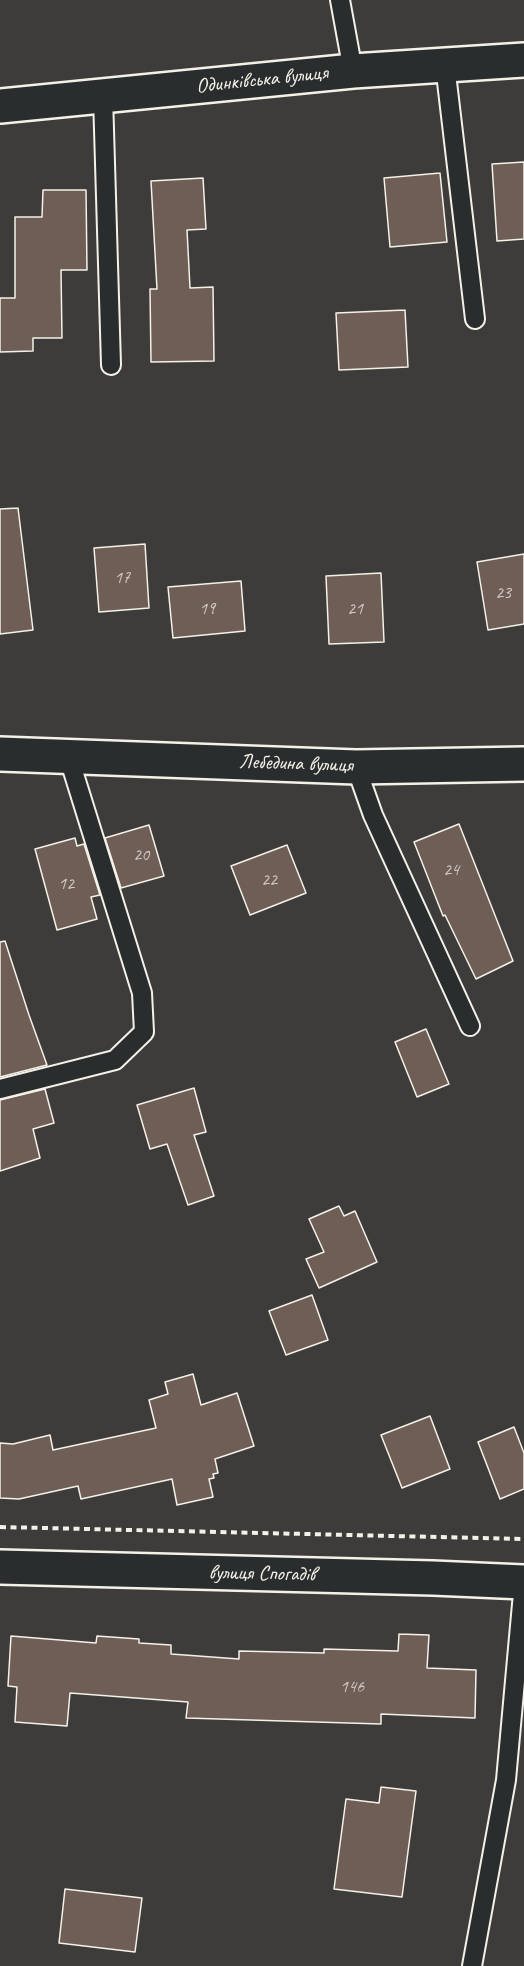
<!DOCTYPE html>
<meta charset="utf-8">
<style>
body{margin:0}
canvas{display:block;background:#3e3c3a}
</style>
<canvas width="524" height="1966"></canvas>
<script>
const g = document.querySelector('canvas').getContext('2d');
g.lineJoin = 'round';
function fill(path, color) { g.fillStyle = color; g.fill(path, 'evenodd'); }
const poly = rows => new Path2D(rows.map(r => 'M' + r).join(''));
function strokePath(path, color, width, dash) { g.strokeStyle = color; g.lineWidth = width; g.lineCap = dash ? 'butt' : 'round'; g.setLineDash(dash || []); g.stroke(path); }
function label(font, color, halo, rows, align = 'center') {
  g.font = font + ' Caveat,sans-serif'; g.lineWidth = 5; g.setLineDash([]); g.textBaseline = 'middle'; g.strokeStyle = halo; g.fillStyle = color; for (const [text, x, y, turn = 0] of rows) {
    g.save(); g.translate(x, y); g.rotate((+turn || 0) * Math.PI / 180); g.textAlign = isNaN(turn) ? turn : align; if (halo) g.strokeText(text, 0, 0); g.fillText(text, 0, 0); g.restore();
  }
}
const building = poly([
 [524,162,524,239,497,241,492,164,524,162],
 [440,173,447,242,390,247,384,178,440,173],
 [203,178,206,229,187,230,190,288,213,287,214,361,151,362,150,289,157,289,151,181,203,178],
 [43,190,86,190,87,270,61,270,62,338,33,338,33,351,0,352,0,298,15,298,15,217,42,217,43,190],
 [405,310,408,367,339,370,336,313,405,310],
 [18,508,33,630,0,634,0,509,18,508],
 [145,544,149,608,99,612,94,548,145,544],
 [524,554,524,624,488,630,477,562,524,554],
 [381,573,384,642,329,644,326,576,381,573],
 [241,581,245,631,173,638,168,587,241,581],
 [459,824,513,961,476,979,445,915,443,916,414,842,459,824],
 [149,825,164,876,121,888,105,838,149,825],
 [75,838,77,846,84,844,100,895,91,897,97,919,57,930,35,849,75,838],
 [287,845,306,893,250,915,231,866,287,845],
 [5,941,29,1015,47,1065,0,1077,0,942,5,941],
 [426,1029,449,1084,417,1097,395,1042,426,1029],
 [194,1088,206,1132,194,1135,214,1196,188,1205,167,1144,150,1149,137,1105,194,1088],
 [45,1089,54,1123,33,1129,40,1158,0,1171,0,1100,45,1089],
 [339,1206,344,1216,355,1211,377,1262,319,1288,306,1259,324,1252,309,1219,339,1206],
 [312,1295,328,1340,286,1355,269,1311,312,1295],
 [193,1374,201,1405,237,1393,254,1446,215,1459,218,1473,213,1474,214,1478,209,1479,213,1497,177,1505,172,1479,81,1499,78,1486,19,1499,0,1498,0,1443,13,1444,50,1435,53,1450,156,1428,149,1400,168,1394,165,1382,193,1374],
 [430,1416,450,1469,402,1488,381,1435,430,1416],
 [514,1427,524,1453,524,1489,500,1499,478,1442,514,1427],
 [399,1634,429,1635,427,1668,476,1670,475,1718,381,1714,381,1724,186,1718,188,1702,70,1693,67,1726,15,1722,17,1687,8,1686,11,1636,96,1643,97,1636,139,1639,139,1643,171,1645,171,1654,239,1659,239,1651,324,1653,324,1649,398,1651,399,1634],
 [381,1787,416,1791,402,1897,334,1889,346,1799,379,1803,381,1787],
 [65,1889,142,1898,135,1952,59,1943,65,1889]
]);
const path = poly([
 [0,1527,524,1539]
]);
const service = poly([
 [340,0,353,71],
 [445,65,475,319],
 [103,96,111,365],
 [356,767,373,815,470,1026],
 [0,1089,115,1060,144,1032,142,993,68,755],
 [472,1966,506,1780,524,1582]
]);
const minor = poly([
 [0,106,353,71,524,60],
 [0,754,356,767,524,764]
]);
const secondary = poly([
 [0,1567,433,1578,524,1582]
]);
const numberNames = [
 ["17",122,578],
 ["23",503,593],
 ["19",207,609],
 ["21",355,609],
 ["20",141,855],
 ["24",451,870],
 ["22",269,880],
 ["12",66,884],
 ["146",352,1687]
];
const streetNames = [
 ["Одинківська вулиця",262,80,-6],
 ["Лебедина вулиця",296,764,2],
 ["вулиця Спогадів",262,1574,1]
];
fill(building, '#6e5e55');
strokePath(building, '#f4f1e8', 1.5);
strokePath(service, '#f4f1e8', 22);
strokePath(minor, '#f4f1e8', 38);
strokePath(secondary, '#f4f1e8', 38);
strokePath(path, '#f4f1e8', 4, [6, 4.5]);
strokePath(service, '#2a2d2e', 18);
strokePath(minor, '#2a2d2e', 33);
strokePath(secondary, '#2a2d2e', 33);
label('18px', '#d2ccc3', null, numberNames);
label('21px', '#f4f1e8', '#2a2d2e', streetNames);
</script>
